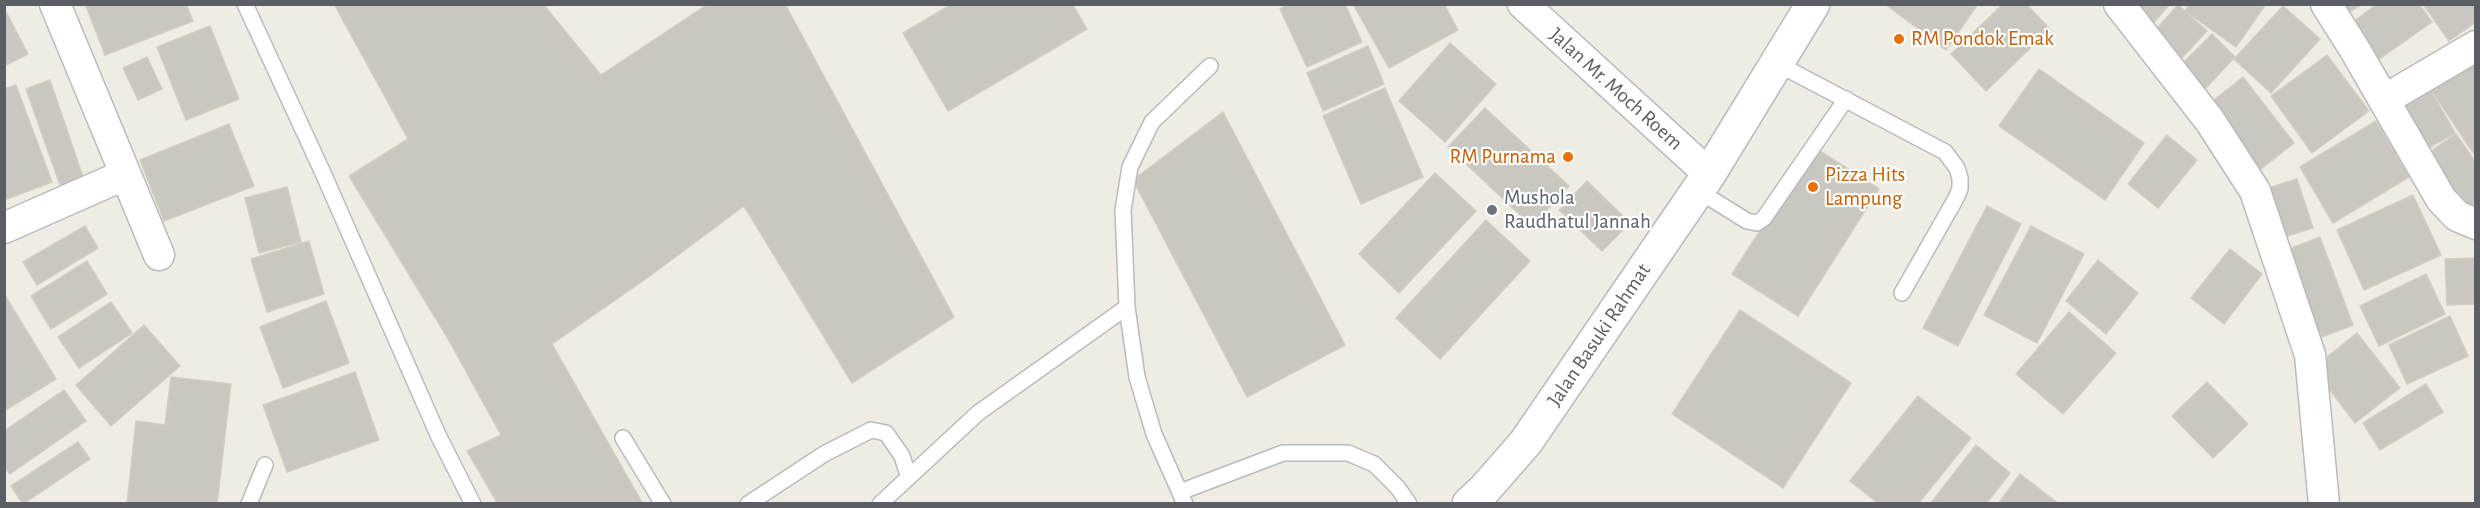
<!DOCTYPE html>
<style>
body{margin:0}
#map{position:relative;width:2480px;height:508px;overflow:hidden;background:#efece3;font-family:"Alegreya Sans",sans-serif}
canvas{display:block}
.frame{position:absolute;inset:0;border:6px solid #5b5f65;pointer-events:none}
</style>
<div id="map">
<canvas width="2480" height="508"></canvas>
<div class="frame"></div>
</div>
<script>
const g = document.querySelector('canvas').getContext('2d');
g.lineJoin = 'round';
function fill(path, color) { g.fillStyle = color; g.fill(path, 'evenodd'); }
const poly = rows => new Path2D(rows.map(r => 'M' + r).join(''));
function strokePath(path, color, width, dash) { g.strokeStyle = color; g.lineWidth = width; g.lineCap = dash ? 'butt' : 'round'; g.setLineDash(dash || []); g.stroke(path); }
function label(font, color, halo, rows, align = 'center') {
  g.font = font + ' "Alegreya Sans",sans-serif'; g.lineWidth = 4.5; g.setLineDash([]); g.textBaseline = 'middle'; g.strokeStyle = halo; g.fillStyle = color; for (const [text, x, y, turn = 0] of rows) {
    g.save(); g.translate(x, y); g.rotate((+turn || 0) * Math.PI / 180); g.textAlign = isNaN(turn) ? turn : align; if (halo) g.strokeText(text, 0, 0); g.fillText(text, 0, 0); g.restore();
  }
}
const building = poly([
 [91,4,186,4,193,21,105,55,86,6,91,4],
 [334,4,543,4,601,75,708,4,785,4,954,317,852,383,744,206,647,278,552,344,643,504,498,504,467,451,501,435,447,337,349,176,408,139,334,4],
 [952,4,1072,4,1087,29,948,111,903,33,952,4],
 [1289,4,1345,4,1362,42,1307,67,1280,9,1289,4],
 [1353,4,1444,4,1458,30,1389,68,1353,4],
 [1885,4,1978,4,1946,50,1885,4],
 [2003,4,2026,4,2050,29,1986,91,1951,54,2003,4],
 [2122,4,2170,4,2148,29,2122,4],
 [2190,4,2266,4,2236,47,2185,11,2190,4],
 [2336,4,2362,4,2343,17,2336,4],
 [2377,4,2419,4,2432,22,2371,65,2345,28,2377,4],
 [2423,4,2476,4,2476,22,2449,41,2423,4],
 [2178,5,2207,31,2178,62,2150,36,2178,5],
 [2283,6,2320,39,2271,93,2234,59,2283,6],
 [4,8,28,54,4,66,4,8],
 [210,26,239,99,186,120,157,47,210,26],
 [2212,34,2235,57,2202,92,2178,68,2212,34],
 [1450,43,1496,84,1445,142,1399,101,1450,43],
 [1368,46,1384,84,1323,111,1307,73,1368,46],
 [2327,55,2369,111,2312,153,2271,96,2327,55],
 [147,57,162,89,138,100,123,68,147,57],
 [2476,62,2476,157,2432,91,2476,62],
 [2039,69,2144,143,2105,200,1999,126,2039,69],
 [2243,77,2294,143,2256,173,2205,107,2243,77],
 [50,80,84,180,61,188,26,89,50,80],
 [16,85,52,182,4,200,4,89,16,85],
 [2429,87,2455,133,2418,154,2392,108,2429,87],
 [1385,88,1423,177,1361,204,1323,116,1385,88],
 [1485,108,1569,186,1532,226,1448,147,1485,108],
 [1223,112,1345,345,1247,397,1133,180,1223,112],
 [2376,121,2409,177,2333,223,2300,167,2376,121],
 [229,124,254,186,164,221,140,160,229,124],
 [2456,134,2476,163,2476,203,2459,214,2422,157,2456,134],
 [2167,135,2197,160,2158,208,2128,184,2167,135],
 [1814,147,1879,189,1798,316,1732,274,1814,147],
 [1435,173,1476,211,1399,293,1359,254,1435,173],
 [2297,179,2313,228,2281,238,2265,189,2297,179],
 [1587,181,1630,223,1602,251,1559,210,1587,181],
 [287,187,301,242,259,253,245,198,287,187],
 [2413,195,2441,255,2364,290,2337,230,2413,195],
 [1987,206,2021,224,1958,346,1923,328,1987,206],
 [1486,220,1530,261,1440,359,1396,318,1486,220],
 [85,226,98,248,37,285,23,262,85,226],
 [2031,226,2084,254,2037,343,1984,315,2031,226],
 [2320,237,2353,325,2317,339,2284,251,2320,237],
 [309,241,324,294,267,312,251,259,309,241],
 [2230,249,2262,274,2224,324,2191,298,2230,249],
 [2476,258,2476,304,2447,305,2445,259,2476,258],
 [2098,260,2138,293,2106,334,2066,301,2098,260],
 [87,261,107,294,51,329,31,296,87,261],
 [2426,274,2445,314,2379,346,2360,306,2426,274],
 [6,297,56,379,4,411,4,298,6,297],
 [326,301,349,363,283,388,260,327,326,301],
 [111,302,132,333,79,368,58,337,111,302],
 [1740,310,1851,383,1783,488,1672,414,1740,310],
 [2069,312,2116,353,2063,414,2016,374,2069,312],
 [2450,316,2468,356,2407,384,2389,345,2450,316],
 [144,325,180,366,111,426,76,385,144,325],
 [2357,333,2400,388,2355,423,2313,368,2357,333],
 [355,372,379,440,287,472,263,405,355,372],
 [171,377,231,384,217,504,127,504,136,421,165,425,171,377],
 [2207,382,2248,424,2213,458,2172,416,2207,382],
 [2426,384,2443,412,2380,450,2363,423,2426,384],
 [64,390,86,421,10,474,4,466,4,431,64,390],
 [1918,396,1971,438,1918,504,1879,504,1850,481,1918,396],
 [78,442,90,459,23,504,11,486,78,442],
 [1976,445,2010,473,1986,504,1930,504,1976,445],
 [2020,474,2059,504,1998,504,2020,474]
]);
const lane = poly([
 [245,4,323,173,439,437,473,504],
 [1776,63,1945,152,1957,168,1960,178,1960,189,1955,200,1902,293],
 [1697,190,1747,221,1757,223,1764,218,1846,99],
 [623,438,663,504],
 [1180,492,1283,453,1348,453,1374,464,1398,488,1409,504],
 [249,504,265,465],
 [748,504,824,454,871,430,886,433,902,456,908,475],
 [880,504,978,413,1127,307],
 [1185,504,1154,434,1137,377,1127,307,1123,210,1130,167,1152,122,1210,66]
]);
const street = poly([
 [55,4,159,255],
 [1523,4,1709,174],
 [2119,4,2210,121,2255,191,2310,355,2324,504],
 [2326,4,2355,50,2441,199,2457,216,2476,224],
 [2384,100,2476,46],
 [4,228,124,175]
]);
const secondary = poly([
 [1469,504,1484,490,1526,442,1709,174,1813,4]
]);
const markers = [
 [1899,39,6,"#e8710a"],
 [1568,157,6,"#e8710a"],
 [1813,187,6,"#e8710a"],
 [1492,210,6,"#6b7280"]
];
const foodNames = [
 ["RM Pondok Emak",1911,39],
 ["RM Purnama",1556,157,"right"],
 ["Pizza Hits",1825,175],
 ["Lampung",1825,199]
];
const streetNames = [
 ["Jalan Mr. Moch Roem",1616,89,42],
 ["Jalan Basuki Rahmat",1599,335,-56]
];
const worshipNames = [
 ["Mushola",1504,198],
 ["Raudhatul Jannah",1504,222]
];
fill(building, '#cac6c0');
strokePath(building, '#d4cec1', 1.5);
strokePath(lane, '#b8bbc0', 18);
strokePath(street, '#b8bbc0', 33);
strokePath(secondary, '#b8bcc2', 36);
strokePath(lane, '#fff', 15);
strokePath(street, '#fff', 30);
strokePath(secondary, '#fff', 33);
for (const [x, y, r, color] of markers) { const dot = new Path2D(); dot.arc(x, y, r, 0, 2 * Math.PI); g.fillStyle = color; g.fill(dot); strokePath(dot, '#fff', 2); }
label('21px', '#c56008', '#fff', foodNames, 'left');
label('21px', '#5b5f65', '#fff', streetNames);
label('21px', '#5b616d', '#fff', worshipNames, 'left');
</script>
